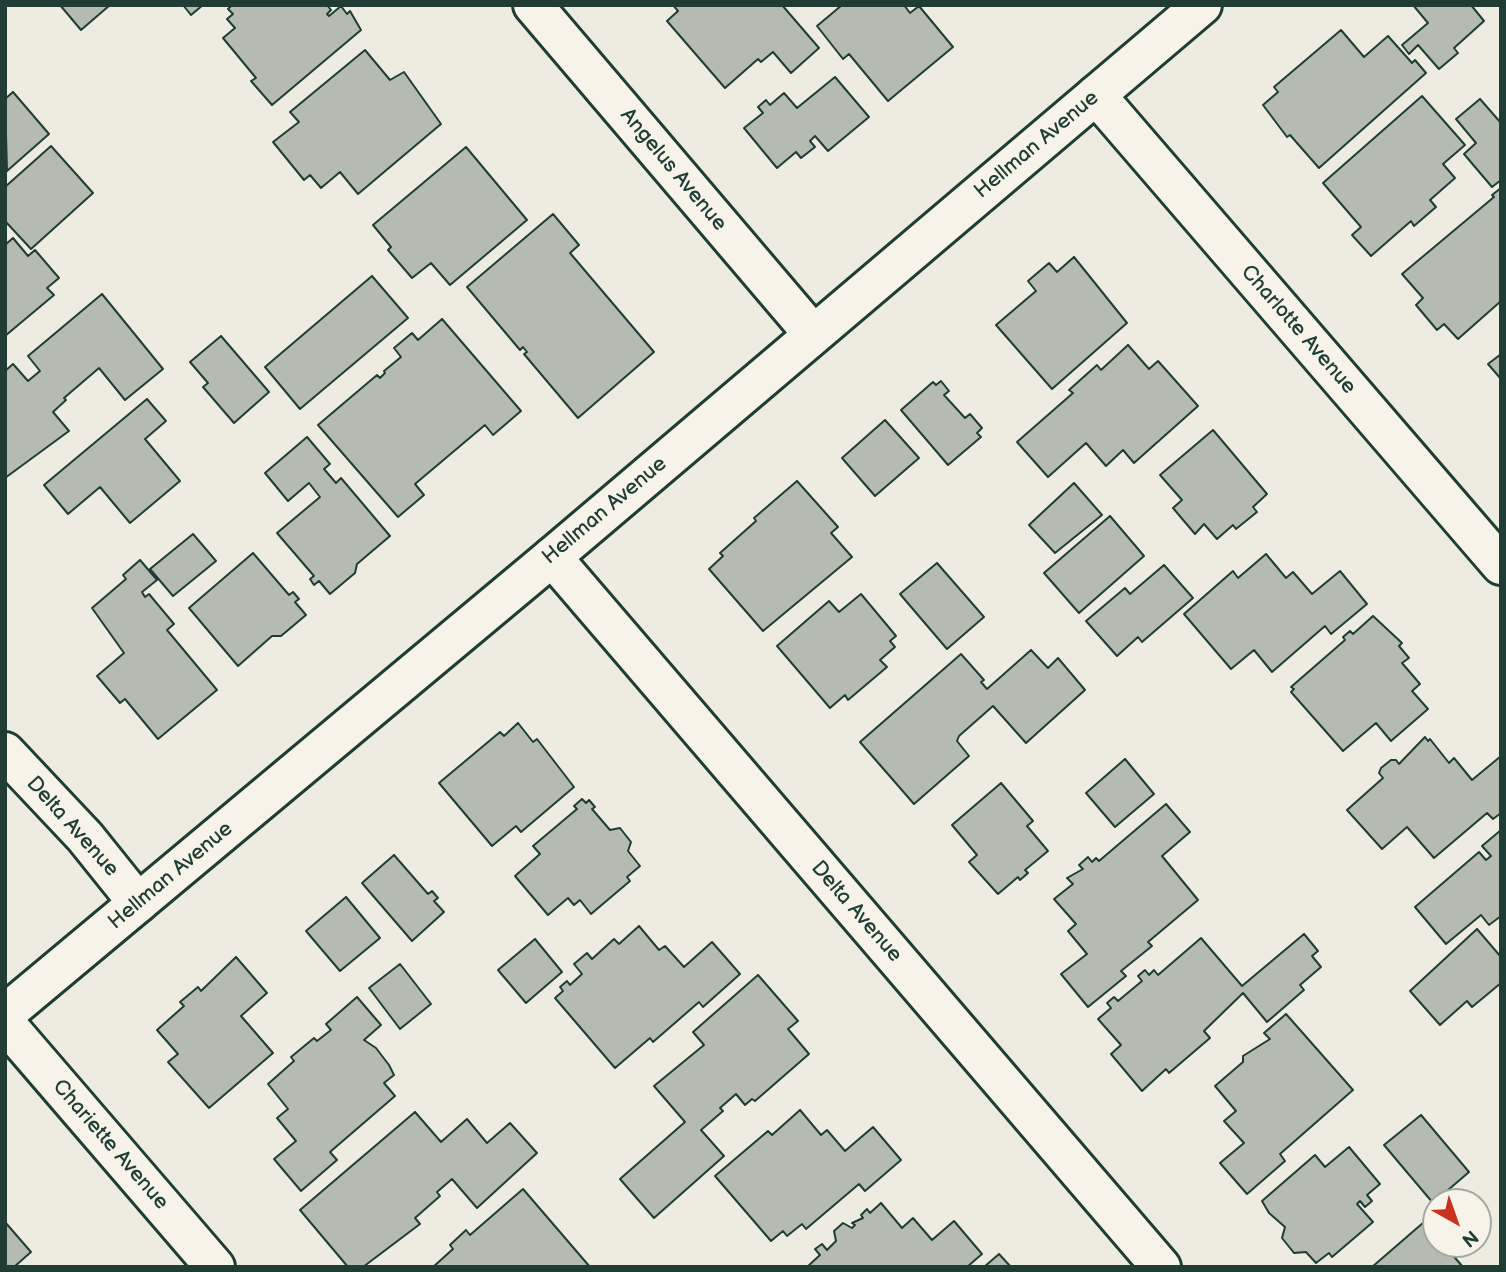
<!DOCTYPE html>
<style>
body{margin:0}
#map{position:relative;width:1506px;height:1272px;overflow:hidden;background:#eeece1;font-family:"Balsamiq Sans",sans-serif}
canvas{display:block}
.frame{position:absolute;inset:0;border:7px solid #1f3d34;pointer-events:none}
.north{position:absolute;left:1422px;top:1188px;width:70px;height:70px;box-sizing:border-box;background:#f7f3e8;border:2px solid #a1aaa0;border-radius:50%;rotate:140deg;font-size:19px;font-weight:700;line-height:28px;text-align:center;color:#1f3d34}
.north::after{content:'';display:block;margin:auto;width:24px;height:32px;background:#c8321e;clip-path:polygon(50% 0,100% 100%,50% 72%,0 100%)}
</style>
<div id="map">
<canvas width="1506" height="1272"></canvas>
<div class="frame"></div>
<div class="north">N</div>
</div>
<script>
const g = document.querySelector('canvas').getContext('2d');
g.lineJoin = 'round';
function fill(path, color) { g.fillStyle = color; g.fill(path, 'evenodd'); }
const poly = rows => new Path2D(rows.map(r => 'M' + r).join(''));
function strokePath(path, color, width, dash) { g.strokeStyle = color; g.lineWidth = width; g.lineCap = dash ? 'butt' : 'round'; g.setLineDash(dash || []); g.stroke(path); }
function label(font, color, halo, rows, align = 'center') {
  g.font = font + ' "Balsamiq Sans",sans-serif'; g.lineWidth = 5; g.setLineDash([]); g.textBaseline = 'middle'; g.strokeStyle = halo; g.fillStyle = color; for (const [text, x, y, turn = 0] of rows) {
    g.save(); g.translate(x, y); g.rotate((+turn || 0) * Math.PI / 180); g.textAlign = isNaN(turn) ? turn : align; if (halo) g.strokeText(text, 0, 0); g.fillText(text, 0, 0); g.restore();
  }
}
const building = poly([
 [60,5,110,5,81,30,60,5],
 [183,5,203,5,191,15,183,5],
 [232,5,327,5,331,10,327,14,329,16,341,6,347,14,350,11,361,30,272,105,251,81,256,78,223,38,235,28,227,19,233,14,228,9,232,5],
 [673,5,782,5,819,48,791,73,773,52,761,62,758,59,725,88,667,21,678,11,673,5],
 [842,5,904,5,910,13,919,6,953,47,888,101,849,54,843,59,817,26,842,5],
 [1413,5,1471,5,1484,21,1454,48,1458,53,1439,69,1418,45,1409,54,1402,45,1428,23,1413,5],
 [1341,30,1364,57,1388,36,1412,63,1415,60,1426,73,1319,168,1290,135,1287,137,1263,105,1278,92,1274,87,1341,30],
 [365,50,390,80,404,72,441,124,358,194,340,172,321,188,310,175,304,180,273,142,299,122,290,112,365,50],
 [835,77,869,117,828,151,815,136,810,141,815,147,801,158,796,152,777,168,744,128,763,113,758,107,766,100,770,105,784,93,797,108,835,77],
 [13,92,49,134,7,171,5,99,13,92],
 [1422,96,1465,145,1443,164,1455,178,1430,200,1436,207,1414,226,1411,221,1371,256,1352,235,1361,227,1323,183,1422,96],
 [1480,99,1501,123,1501,180,1492,187,1464,154,1476,143,1456,119,1480,99],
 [51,146,93,193,31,249,5,221,5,187,51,146],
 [466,147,527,220,450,285,431,263,412,278,388,250,391,247,373,225,466,147],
 [1501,188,1501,301,1458,339,1444,324,1437,330,1416,305,1423,298,1402,274,1494,197,1492,195,1501,188],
 [553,214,579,245,570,253,654,352,578,418,524,354,527,352,523,347,520,350,467,287,553,214],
 [13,238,28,256,35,250,59,278,47,288,54,295,5,336,5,245,13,238],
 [1074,257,1127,323,1052,389,996,325,1036,291,1028,281,1049,263,1057,272,1074,257],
 [372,276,408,318,300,409,265,367,372,276],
 [102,294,163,369,125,400,99,368,64,398,66,400,53,412,69,431,5,478,5,371,13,364,28,381,40,371,28,356,102,294],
 [442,319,521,411,493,435,485,425,415,484,424,495,398,517,318,425,377,375,380,378,385,373,384,371,401,357,394,348,412,333,418,340,442,319],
 [221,336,269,392,234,423,203,387,208,383,190,362,221,336],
 [1128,345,1149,369,1158,361,1198,406,1134,463,1123,450,1106,466,1086,443,1048,477,1017,442,1073,393,1069,390,1097,365,1101,370,1128,345],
 [1501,354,1501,379,1488,364,1501,354],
 [941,381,949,391,944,395,965,418,970,414,982,428,977,433,981,437,948,465,901,410,933,382,936,385,941,381],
 [147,399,166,421,145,439,180,481,130,523,100,487,68,514,44,485,147,399],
 [885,420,919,458,875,496,842,458,885,420],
 [1213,430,1267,494,1253,507,1257,512,1236,529,1233,525,1217,539,1204,524,1195,534,1173,508,1182,500,1160,475,1213,430],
 [307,437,330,464,324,469,336,483,341,478,390,536,357,564,355,573,330,594,319,581,314,585,310,579,314,576,277,533,320,497,309,483,288,501,265,473,307,437],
 [797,481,838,527,831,533,852,557,763,631,709,569,723,556,720,553,756,521,754,518,797,481],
 [1074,483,1102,515,1055,553,1029,525,1074,483],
 [1110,516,1144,556,1079,613,1044,573,1110,516],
 [193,534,216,561,173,596,150,569,193,534],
 [253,553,289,595,293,592,299,599,295,602,306,615,281,636,272,636,238,666,189,608,253,553],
 [1266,554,1286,578,1293,572,1312,594,1340,571,1367,604,1331,634,1325,626,1272,672,1254,650,1231,669,1184,614,1233,571,1238,578,1266,554],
 [140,560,157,580,142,592,145,597,149,594,174,624,167,630,217,690,158,739,125,699,120,703,97,676,124,653,92,608,126,579,123,575,140,560],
 [937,563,984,617,947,649,900,594,937,563],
 [1164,565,1193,598,1142,642,1138,637,1117,656,1086,621,1125,588,1130,594,1164,565],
 [861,594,896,636,890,641,895,647,880,660,887,667,848,700,845,695,830,708,777,646,829,601,839,612,861,594],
 [1373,616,1402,643,1399,646,1409,658,1402,663,1420,684,1412,691,1428,709,1391,741,1376,723,1343,751,1291,692,1294,689,1291,687,1345,640,1343,637,1350,631,1353,634,1373,616],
 [1031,650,1048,668,1058,658,1085,690,1026,743,993,706,959,736,957,741,969,756,914,804,860,742,961,654,984,680,981,682,987,689,1031,650],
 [518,723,533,742,537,739,574,787,521,832,516,826,492,846,439,783,500,732,504,736,518,723],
 [1425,737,1428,741,1430,739,1449,763,1454,758,1472,780,1501,756,1501,813,1493,819,1487,813,1434,858,1407,827,1382,849,1347,810,1383,778,1379,773,1381,768,1391,760,1396,760,1399,764,1425,737],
 [1125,759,1154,794,1115,827,1086,793,1125,759],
 [1001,783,1033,821,1027,826,1048,851,1025,870,1028,873,1020,880,1018,877,998,894,969,862,977,855,952,825,1001,783],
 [582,799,586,803,589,800,595,807,592,809,610,830,620,828,631,842,628,851,640,866,627,877,630,881,591,914,580,900,574,905,568,898,548,915,515,876,540,854,533,846,577,809,574,806,582,799],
 [1166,804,1190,832,1162,856,1198,900,1148,942,1152,946,1121,971,1126,976,1088,1007,1061,974,1087,954,1068,931,1076,924,1054,899,1073,884,1067,878,1083,869,1079,865,1088,857,1092,862,1096,858,1099,861,1166,804],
 [1501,830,1501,916,1489,925,1481,915,1446,944,1415,907,1479,852,1486,860,1491,856,1482,846,1501,830],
 [394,855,428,894,432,891,438,898,434,901,444,912,412,941,362,883,394,855],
 [346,897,380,938,340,971,306,931,346,897],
 [639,926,659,950,665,946,684,967,712,942,740,974,703,1007,699,1002,653,1042,650,1038,615,1068,555,998,563,991,560,987,567,981,570,985,582,974,574,964,587,953,592,959,614,939,619,944,639,926],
 [1477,929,1501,957,1501,983,1472,1007,1467,1001,1440,1025,1410,991,1477,929],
 [1304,934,1318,951,1312,956,1321,967,1300,985,1304,990,1267,1022,1243,993,1204,1031,1210,1038,1169,1073,1166,1069,1142,1091,1111,1054,1121,1045,1098,1019,1111,1008,1107,1003,1114,997,1118,1001,1142,981,1138,976,1145,970,1149,975,1154,970,1158,975,1201,938,1242,986,1304,934],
 [535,939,562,972,526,1003,498,970,535,939],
 [236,957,267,993,241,1016,273,1053,209,1108,168,1062,178,1054,157,1030,184,1006,180,1002,198,987,201,991,236,957],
 [400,964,431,1004,400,1029,369,988,400,964],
 [758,975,798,1021,788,1029,809,1054,755,1101,752,1099,745,1105,736,1094,720,1108,723,1111,701,1130,724,1156,654,1218,620,1179,685,1122,654,1086,704,1045,693,1032,758,975],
 [357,997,381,1025,364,1040,376,1048,389,1065,394,1075,384,1083,395,1096,330,1152,337,1160,301,1191,274,1159,296,1141,277,1118,288,1109,268,1084,294,1061,291,1057,314,1038,317,1041,331,1030,326,1024,357,997],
 [1286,1014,1353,1090,1280,1154,1285,1161,1247,1194,1220,1163,1244,1143,1224,1121,1236,1111,1215,1086,1243,1062,1243,1056,1270,1039,1264,1033,1286,1014],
 [800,1110,821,1135,827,1130,845,1151,873,1127,901,1160,865,1191,859,1184,806,1229,802,1224,787,1236,783,1231,771,1241,715,1176,768,1131,772,1135,800,1110],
 [415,1112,441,1142,467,1119,487,1143,510,1123,537,1153,477,1208,452,1179,437,1192,440,1196,415,1218,420,1224,363,1267,348,1267,300,1210,415,1112],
 [1421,1115,1469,1172,1433,1203,1384,1145,1421,1115],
 [1349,1147,1380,1184,1367,1195,1372,1201,1365,1207,1360,1201,1357,1204,1373,1222,1332,1257,1329,1253,1316,1263,1306,1252,1294,1253,1282,1238,1285,1227,1269,1213,1262,1201,1315,1155,1325,1167,1349,1147],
 [523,1189,590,1267,433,1267,453,1249,450,1245,466,1230,470,1235,523,1189],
 [881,1203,902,1228,913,1218,932,1240,954,1221,982,1254,967,1267,807,1267,820,1255,815,1249,822,1244,827,1250,836,1241,834,1231,843,1223,852,1228,855,1225,852,1223,863,1218,861,1215,867,1209,870,1213,881,1203],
 [5,1222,31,1252,14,1267,5,1267,5,1222],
 [1424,1222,1436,1236,1436,1244,1443,1244,1463,1267,1372,1267,1424,1222],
 [999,1254,1011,1267,984,1267,999,1254]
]);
const minor = poly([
 [533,5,813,334],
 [1096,95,1501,565],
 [552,557,1161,1267],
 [5,752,85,837,138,903],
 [5,1023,215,1267]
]);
const tertiary = poly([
 [5,1014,552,557,1202,5]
]);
const streetNames = [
 ["Hellman Avenue",1037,145,-40],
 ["Angelus Avenue",673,170,50],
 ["Charlotte Avenue",1298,330,49],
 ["Hellman Avenue",605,511,-40],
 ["Delta Avenue",72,827,48],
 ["Hellman Avenue",171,876,-40],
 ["Delta Avenue",856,912,49],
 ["Chariette Avenue",110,1145,49]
];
fill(building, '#b5bbb0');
strokePath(building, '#1f3d34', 2);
strokePath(minor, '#1f3d34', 44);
strokePath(tertiary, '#1f3d34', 44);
strokePath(minor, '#f7f3e8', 38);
strokePath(tertiary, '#f7f3e8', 38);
label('21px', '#1f3d34', '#f7f3e8', streetNames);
</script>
